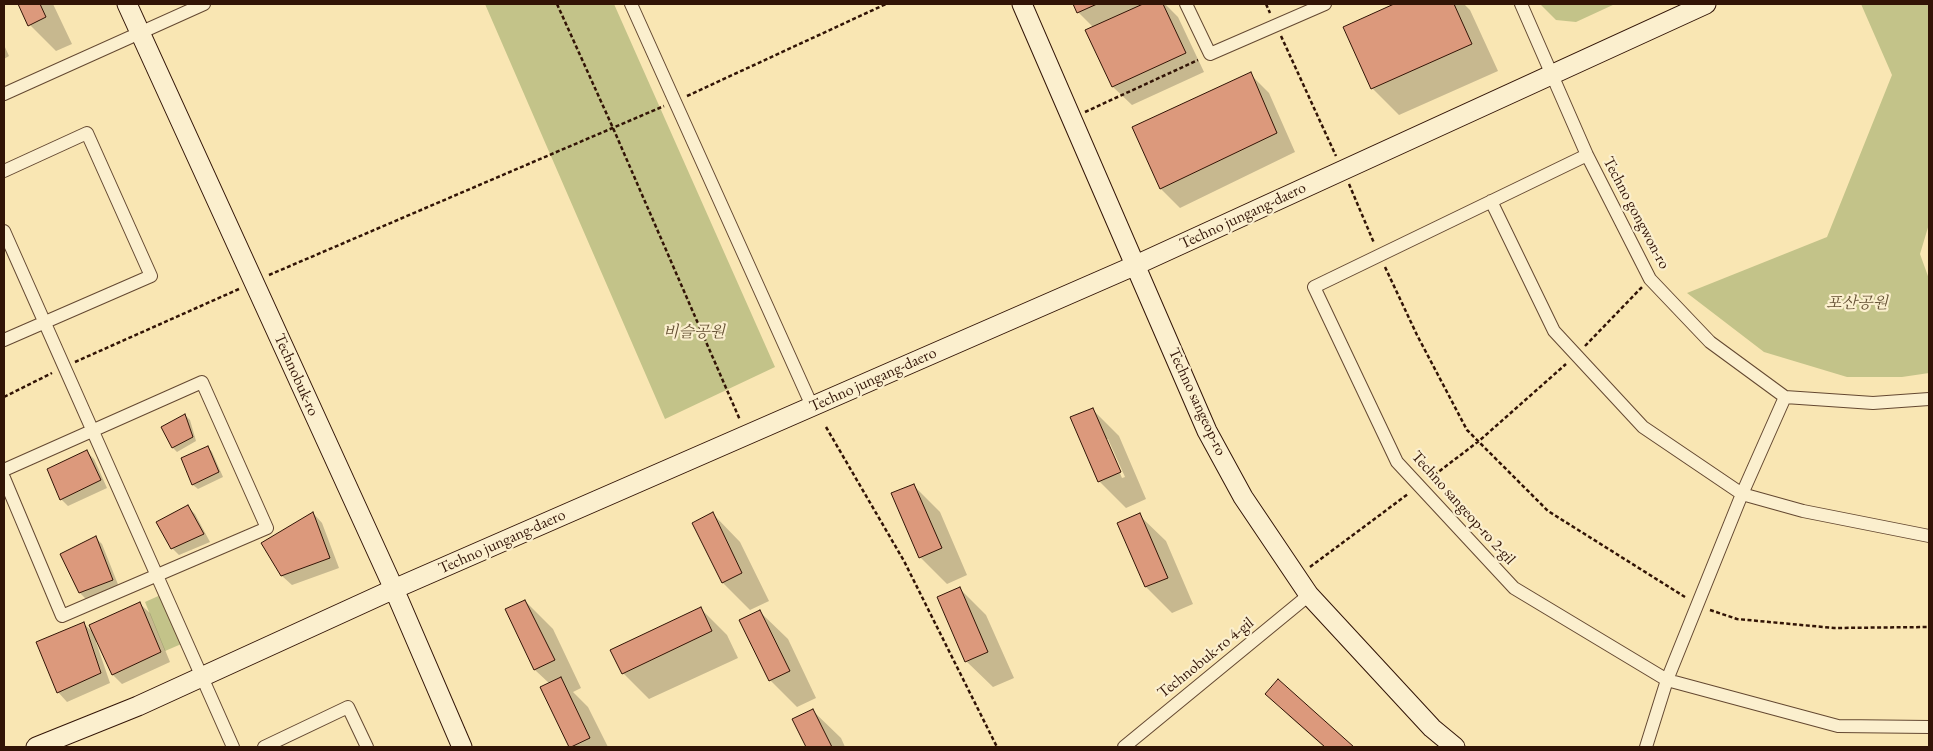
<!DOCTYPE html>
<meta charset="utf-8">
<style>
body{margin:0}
#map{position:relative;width:1933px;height:751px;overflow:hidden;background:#f9e6b3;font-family:"EB Garamond",serif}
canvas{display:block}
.frame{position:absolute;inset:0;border:5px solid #321406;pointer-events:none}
</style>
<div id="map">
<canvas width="1933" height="751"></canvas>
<div class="frame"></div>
</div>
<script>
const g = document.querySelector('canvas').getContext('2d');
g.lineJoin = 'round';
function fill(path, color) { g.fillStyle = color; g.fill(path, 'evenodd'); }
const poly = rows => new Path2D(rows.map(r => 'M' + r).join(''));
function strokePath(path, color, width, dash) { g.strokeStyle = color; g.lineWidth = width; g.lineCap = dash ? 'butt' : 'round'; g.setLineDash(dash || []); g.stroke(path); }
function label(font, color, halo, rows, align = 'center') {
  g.font = font + ' "EB Garamond","Noto Serif KR",serif'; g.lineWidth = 4.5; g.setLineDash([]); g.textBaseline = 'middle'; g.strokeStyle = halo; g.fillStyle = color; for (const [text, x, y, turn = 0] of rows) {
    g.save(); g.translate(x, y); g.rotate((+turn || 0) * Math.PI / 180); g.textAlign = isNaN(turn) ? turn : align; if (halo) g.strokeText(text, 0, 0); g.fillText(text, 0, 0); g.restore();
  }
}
const green = poly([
 [485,4,614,4,775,367,665,419],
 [1540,4,1615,4,1576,22,1556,20],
 [1861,4,1929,4,1929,224,1920,254,1929,279,1929,373,1902,377,1847,377,1764,352,1687,293,1827,237,1892,75],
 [165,593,186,642,165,651,145,602]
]);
const shadow = poly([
 [19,4,53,4,72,44,56,51,30,25],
 [1074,4,1165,4,1178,17,1204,72,1132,105,1113,87,1094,28,1078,12],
 [1397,4,1464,4,1470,10,1498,71,1399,115,1372,88,1345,27],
 [4,45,9,56,4,59],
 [1250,74,1269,93,1295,152,1180,208,1161,189,1133,128],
 [1092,409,1119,436,1146,499,1126,508,1099,481],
 [1105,439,1108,439,1125,477,1122,478],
 [185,415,190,420,196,441,177,452,173,448],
 [208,447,212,452,223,477,198,489,193,485,182,459],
 [87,452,94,459,107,488,68,506,61,499,49,470],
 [913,485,940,512,967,575,947,584,920,557],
 [188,507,195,514,210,542,179,555,172,548],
 [313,513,322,523,339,568,292,585,282,576,263,544],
 [713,514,740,542,769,601,750,610,723,583],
 [1139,515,1166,541,1193,604,1172,613,1146,587,1119,524],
 [95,537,102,544,119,587,87,600,80,593,62,555],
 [960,589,986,615,1014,678,993,687,966,661],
 [525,601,553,629,581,688,573,692,588,707,608,747,570,747,542,688,550,684,535,670],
 [140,604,150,613,170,662,122,684,113,675,98,641,96,642,110,683,67,702,58,692,84,624,95,634],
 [701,609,727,635,738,658,649,699,623,673],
 [760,612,788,639,816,698,797,707,770,680],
 [1278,681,1352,747,1324,747,1290,717,1267,694],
 [813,711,841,738,845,747,807,747,794,720]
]);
const building = poly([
 [18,4,40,4,46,17,28,26,18,4],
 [1073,4,1097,4,1077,13,1073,4],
 [1143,4,1163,4,1186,53,1112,87,1085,30,1143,4],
 [1394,4,1454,4,1472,44,1371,89,1343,27,1394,4],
 [1251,72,1277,133,1160,189,1132,127,1251,72],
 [1093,408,1121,472,1098,482,1070,417,1093,408],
 [185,414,193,437,172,448,161,427,185,414],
 [208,446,219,472,192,485,181,458,208,446],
 [87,450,101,480,60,500,47,469,87,450],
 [914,484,942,548,919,558,891,493,914,484],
 [188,505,204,534,171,549,156,522,188,505],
 [313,512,330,558,281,576,261,543,313,512],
 [713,512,742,573,722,583,692,523,713,512],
 [1140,513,1168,578,1145,587,1117,523,1140,513],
 [96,536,113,580,79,593,60,554,96,536],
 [960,587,988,652,965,662,937,597,960,587],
 [525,600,555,660,534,670,505,609,525,600],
 [140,602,161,652,112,675,89,625,140,602],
 [701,607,712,631,622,674,610,650,701,607],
 [760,610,790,671,769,681,739,620,760,610],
 [84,622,101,673,57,693,36,642,84,622],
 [561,677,590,738,571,747,569,747,540,687,561,677],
 [1278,679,1354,747,1325,747,1265,694,1278,679],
 [813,709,832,747,806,747,792,719,813,709]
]);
const path = poly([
 [557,4,613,128,740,420],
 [1266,4,1270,13],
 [1281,36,1336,156],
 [687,96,886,4],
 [1085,112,1198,60],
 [1349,184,1374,243],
 [1385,267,1417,335,1467,430,1548,511,1685,597],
 [269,275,664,106],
 [1585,346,1642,287],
 [75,362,239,289],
 [4,397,52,373],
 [826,427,904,561,997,747],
 [1429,479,1479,441,1566,364],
 [1310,567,1408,494],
 [1710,610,1737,619,1834,628,1929,627]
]);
const street = poly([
 [631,4,812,406],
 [1186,4,1210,54,1325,4],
 [1521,4,1587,155,1650,279,1710,342,1785,397,1873,403,1929,399],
 [4,94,204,4],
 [1587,155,1314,287,1397,462,1514,588,1667,680,1838,726,1929,727],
 [4,171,87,133,151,276,4,340],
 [1491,201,1554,331,1643,427,1742,494,1803,511,1929,536],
 [4,231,233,747],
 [4,470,202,382,267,528,62,616,4,478],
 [264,747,348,707,367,747],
 [1124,747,1309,595],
 [1646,747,1667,680,1742,494,1785,397]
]);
const secondary = poly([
 [127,4,394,589,462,747],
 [1022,4,1207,431,1243,497,1309,595,1432,728,1455,747],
 [36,747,138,706,394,589,1136,265,1706,4]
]);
const streetNames = [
 ["Techno gongwon-ro",1636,213,62],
 ["Techno jungang-daero",1243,216,-25],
 ["Technobuk-ro",296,375,66],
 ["Techno jungang-daero",873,380,-24],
 ["Techno sangeop-ro",1197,402,65],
 ["Techno sangeop-ro 2-gil",1463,508,48],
 ["Techno jungang-daero",502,542,-24],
 ["Technobuk-ro 4-gil",1206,658,-39]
];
const parkNames = [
 ["포산공원",1857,304],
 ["비슬공원",694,333]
];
fill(green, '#c3c389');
fill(shadow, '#0003');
fill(building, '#dc997c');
strokePath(building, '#321406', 1);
strokePath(street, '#644831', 14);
strokePath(secondary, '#321406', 21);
strokePath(path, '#321406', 2.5, [4, 2.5]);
strokePath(street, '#fbefce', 12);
strokePath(secondary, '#fbefce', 19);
label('16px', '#321406', '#fbefce', streetNames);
label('italic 16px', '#655134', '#fbefce', parkNames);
</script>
